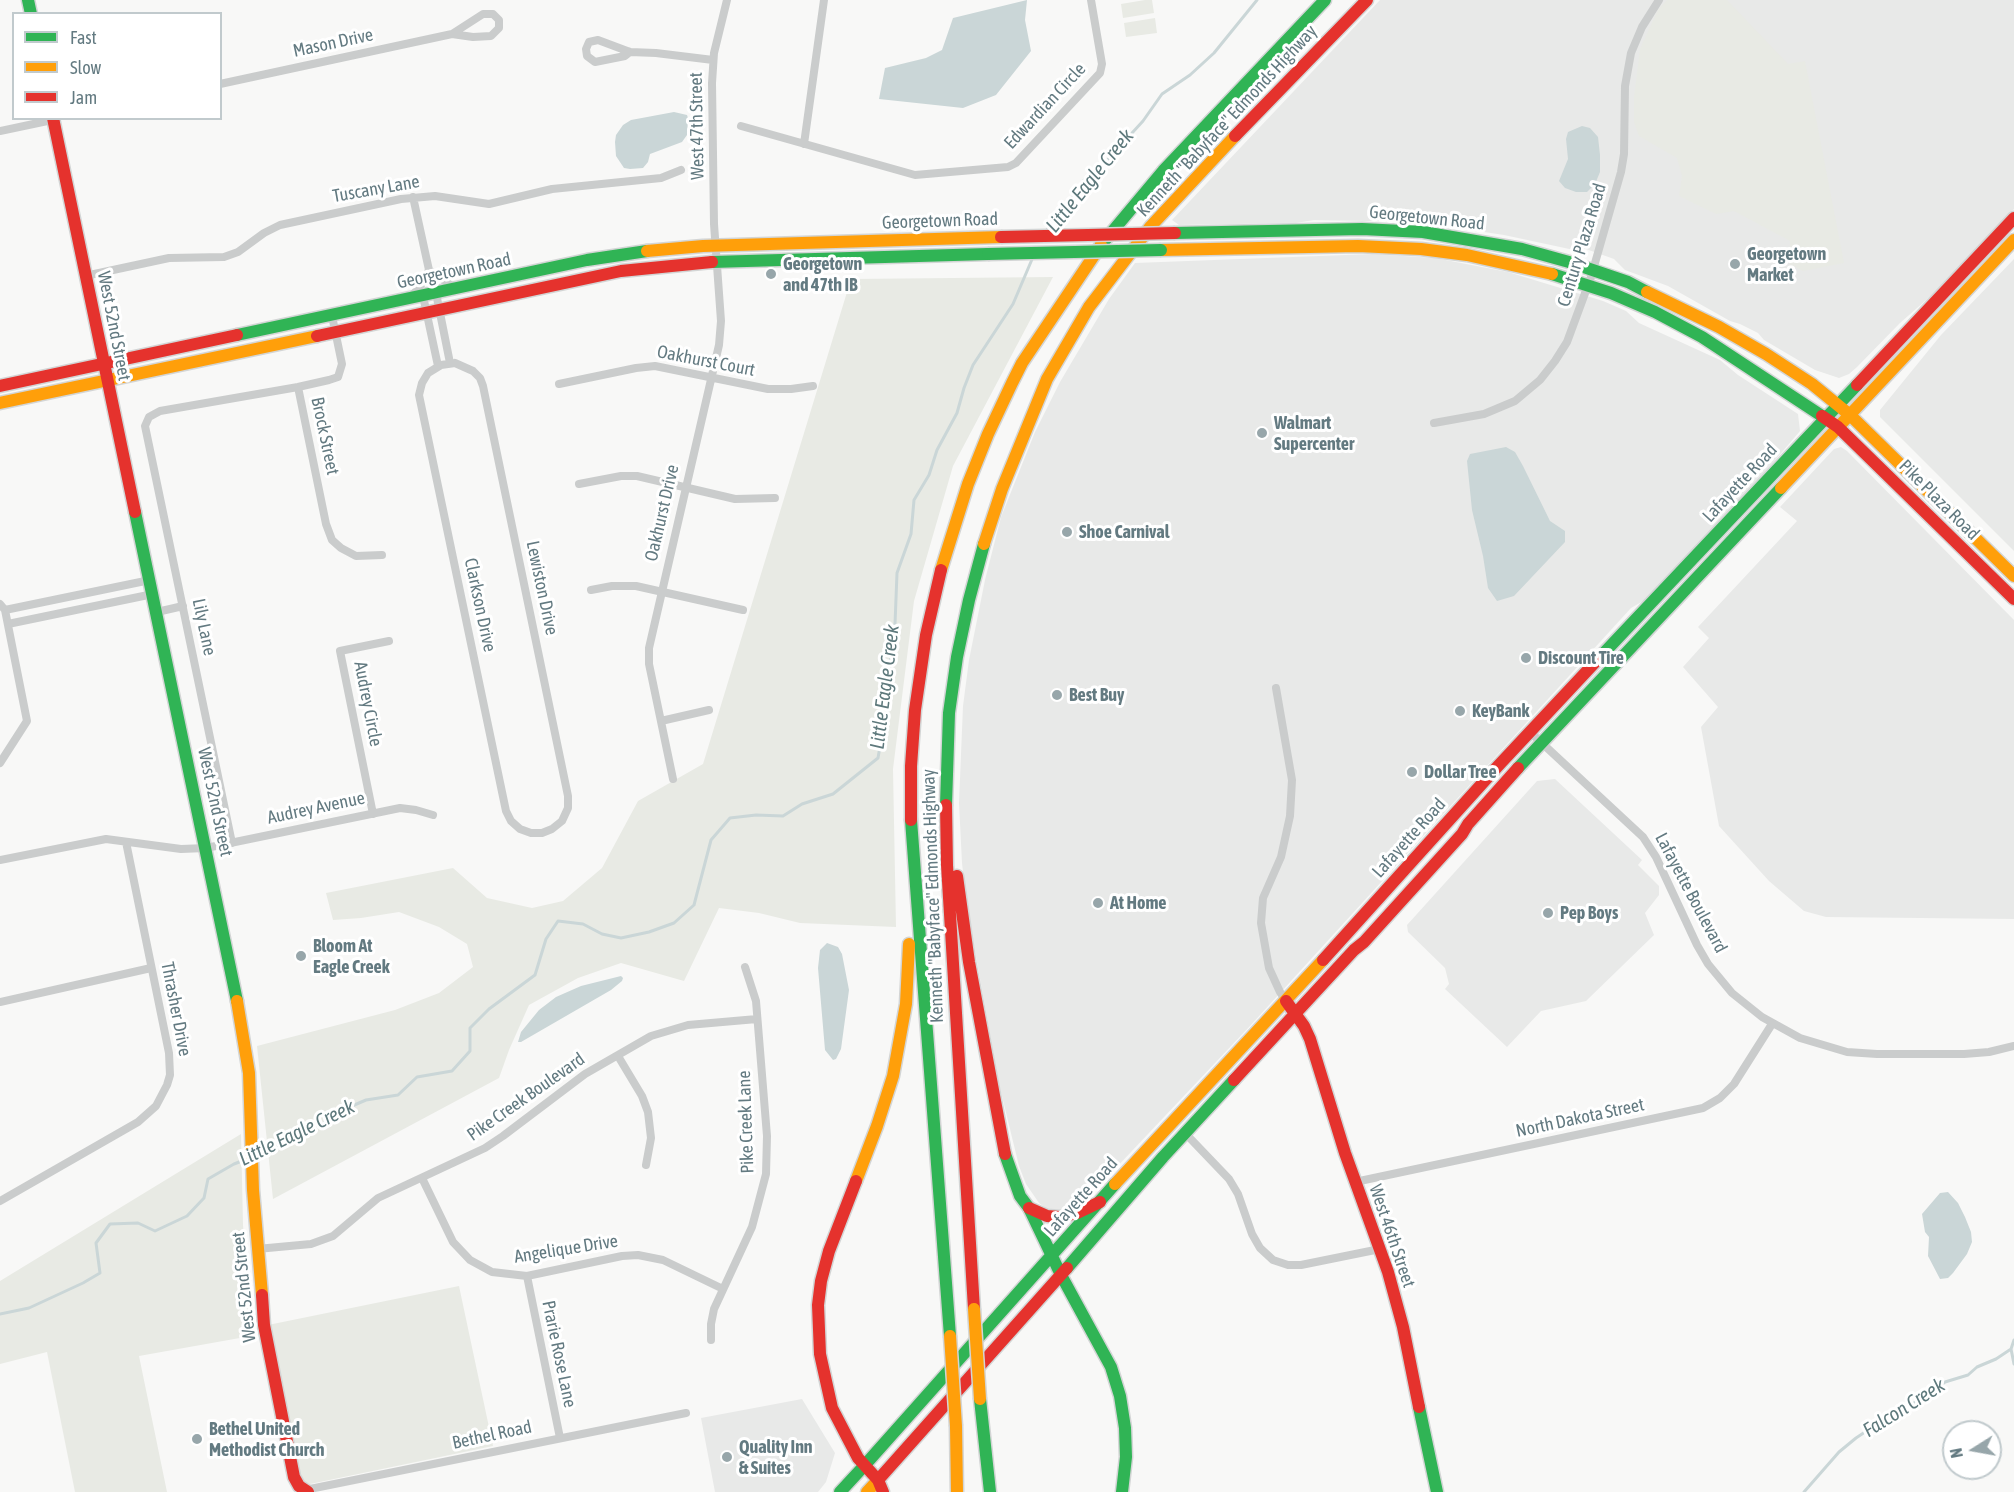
<!DOCTYPE html>
<style>
body{margin:0}
#map{position:relative;width:2014px;height:1492px;overflow:hidden;background:#f8f8f7;font-family:"Asap Condensed",sans-serif}
canvas{display:block}
.legend{position:absolute;left:12px;top:12px;width:210px;height:108px;box-sizing:border-box;background:#fff;border:2px solid #c1cacd;margin:0;padding:8px 10px;list-style:none;font-size:18px;color:#637a81}
.legend li{display:flex;align-items:center;gap:12px;height:30px}
.legend b{width:30px;border:2px solid #c1cacd}
.north{position:absolute;left:1942px;top:1420px;width:60px;height:60px;box-sizing:border-box;background:#fff;border:2px solid #c1cacd;border-radius:50%;rotate:259deg;font-size:16px;font-weight:700;line-height:24px;text-align:center;color:#637a81}
.north::after{content:'';display:block;margin:auto;width:21px;height:27px;background:#97a6aa;clip-path:polygon(50% 0,100% 100%,50% 72%,0 100%)}
</style>
<div id="map">
<canvas width="2014" height="1492"></canvas>
<ul class="legend">
<li><b style="height:8px;background:#30b455"></b>Fast</li>
<li><b style="height:8px;background:#ff9f0a"></b>Slow</li>
<li><b style="height:8px;background:#e5322d"></b>Jam</li>
</ul>
<div class="north">N</div>
</div>
<script>
const g = document.querySelector('canvas').getContext('2d');
g.lineJoin = 'round';
function fill(path, color) { g.fillStyle = color; g.fill(path, 'evenodd'); }
const poly = rows => new Path2D(rows.map(r => 'M' + r).join(''));
function strokePath(path, color, width, dash) { g.strokeStyle = color; g.lineWidth = width; g.lineCap = dash ? 'butt' : 'round'; g.setLineDash(dash || []); g.stroke(path); }
function label(font, color, halo, rows, align = 'center') {
  g.font = font + ' "Asap Condensed",sans-serif'; g.lineWidth = 6; g.setLineDash([]); g.textBaseline = 'middle'; g.strokeStyle = halo; g.fillStyle = color; for (const [text, x, y, turn = 0] of rows) {
    g.save(); g.translate(x, y); g.rotate((+turn || 0) * Math.PI / 180); g.textAlign = isNaN(turn) ? turn : align; if (halo) g.strokeText(text, 0, 0); g.fillText(text, 0, 0); g.restore();
  }
}
const built = poly([
 [1380,0,2014,0,2014,209,1933,294,1900,323,1857,367,1849,374,1839,378,1815,370,1764,340,1758,333,1740,324,1730,321,1668,286,1625,270,1614,259,1586,249,1574,250,1504,235,1419,222,1314,220,1296,223,1179,225,1172,220],
 [1372,254,1435,258,1508,272,1603,301,1626,311,1639,323,1720,360,1738,375,1798,414,1800,431,1749,491,1652,596,1631,608,1250,1026,1080,1206,1061,1210,1047,1209,1039,1203,1026,1184,1019,1166,999,1084,967,907,962,863,959,803,963,706,969,660,985,580,1001,517,1035,432,1060,382,1109,299,1135,263],
 [2014,259,2014,551,1880,417,1880,410,1941,335],
 [1841,447,1847,451,2014,620,2014,919,1826,917,1804,911,1769,881,1719,826,1701,727,1718,707,1683,667,1709,638,1698,627,1797,521,1780,507,1834,449],
 [1555,779,1642,860,1638,865,1659,886,1659,895,1645,913,1654,935,1586,1001,1541,1011,1507,1047,1445,989,1449,984,1445,968,1408,932,1407,925,1537,781],
 [802,1399,835,1453,826,1482,818,1492,715,1492,701,1418]
]);
const green = poly([
 [1145,0,1152,0,1154,13,1123,18,1121,4],
 [1667,0,1727,0,1788,64,1805,61,1844,263,1803,271,1790,264,1790,241,1734,211,1716,214,1679,196,1682,176,1677,158,1639,136,1634,122,1634,97,1640,49,1658,10],
 [1155,18,1157,33,1126,37,1124,23],
 [1053,277,953,466,914,601,893,769,896,927,800,923,759,913,719,908,684,981,621,963,578,978,529,1005,509,1050,499,1078,273,1199,257,1046,395,1010,439,993,473,967,467,944,439,927,399,912,361,918,333,920,326,893,453,868,487,898,532,908,563,901,602,868,638,801,703,764,851,279],
 [241,1134,243,1225,251,1336,139,1356,167,1492,75,1492,47,1352,0,1364,0,1281],
 [459,1286,493,1446,310,1484,300,1479,268,1325]
]);
const water = poly([
 [1027,0,1025,20,1031,51,996,95,963,108,879,99,885,68,926,58,942,50,953,18],
 [674,112,687,115,688,118,687,135,682,142,650,154,648,162,643,168,630,169,624,168,616,156,615,142,616,135,623,125,631,120],
 [1582,126,1590,128,1598,137,1600,155,1600,172,1595,184,1587,192,1576,192,1565,188,1559,181,1568,159,1566,139,1568,132],
 [1506,447,1515,452,1523,466,1550,521,1565,531,1565,542,1514,596,1497,601,1488,588,1483,556,1472,510,1467,461,1470,454],
 [827,943,838,947,842,954,849,990,841,1049,836,1059,833,1060,825,1050,818,968,820,950],
 [621,976,623,978,622,981,611,990,521,1042,518,1042,521,1032,539,1010,556,997,581,986],
 [1948,1192,1958,1203,1965,1217,1971,1232,1972,1242,1967,1254,1953,1273,1948,1278,1940,1279,1928,1256,1929,1237,1925,1232,1922,1214,1940,1193]
]);
const stream = poly([
 [1046,232,1051,222,1072,198,1083,181,1100,168,1143,121,1162,94,1190,75,1214,53,1257,0],
 [256,1155,277,1148,291,1133,318,1127,345,1109,366,1100,398,1095,417,1077,452,1071,470,1051,470,1028,489,1009,535,975,546,939,558,921,583,924,602,934,621,938,649,932,674,923,694,905,711,840,730,818,756,815,783,816,802,804,833,794,878,758,882,735,879,714,887,690,895,624,897,573,911,534,914,500,929,475,937,450,957,413,964,388,973,365,1013,304,1033,257],
 [0,1314,29,1308,83,1283,100,1273,96,1243,110,1224,138,1223,155,1231,187,1216,204,1198,208,1179,234,1164,247,1159],
 [2011,1349,2014,1364],
 [1804,1492,1839,1452,1856,1438,1895,1412,1924,1398,1945,1382,1968,1375,1977,1367,1996,1359,2011,1349,2014,1340]
]);
const street = poly([
 [630,52,625,56,595,62,587,56,586,49,589,42,598,40,630,52,656,53,713,60],
 [220,84,452,34,473,37,491,36,499,28,499,20,493,14,483,14,452,34],
 [741,126,915,175,1008,167,1016,163,1100,73,1102,64,1091,0],
 [0,131,57,119],
 [804,144,824,0],
 [413,197,429,270],
 [429,270,456,289],
 [85,276,169,258,224,257,238,252,264,233,280,225,401,199,435,196,489,204,552,189,661,178,681,170],
 [436,293,450,363],
 [423,296,438,366],
 [411,297,421,285,429,270],
 [455,363,473,371,480,378,483,386,568,796,568,808,562,821,552,829,542,833,531,833,520,829,511,821,506,811,419,395,422,383,428,373,441,365,455,363],
 [559,384,636,368,655,366,768,389,791,389,813,386],
 [298,387,326,524,332,540,341,548,356,556,382,555],
 [1434,423,1484,414,1515,401,1540,380,1555,361,1567,342,1591,277,1621,172,1624,154,1625,86,1631,53,1642,27,1659,0],
 [579,484,621,476,637,476,735,499,775,498],
 [591,590,612,586,636,586,743,610],
 [0,604,5,610,27,721,0,763],
 [5,610,150,580],
 [157,612,183,606],
 [8,624,153,594],
 [1276,688,1292,780,1290,816,1281,857,1263,898,1261,923,1269,968,1280,992,1286,1001],
 [661,721,709,710],
 [1530,732,1643,837,1656,857,1697,945,1708,964,1732,993,1762,1017,1800,1038,1847,1052,1877,1054,1964,1054,1989,1052,2014,1046],
 [673,779,649,664,649,648,719,345,721,321,714,224,712,83,714,53,727,0],
 [373,814,340,651,389,641],
 [232,843,145,426,149,417,160,411,298,387,329,380,338,377,342,364,332,316],
 [0,860,106,839,181,849,206,848,400,808,416,810,433,815],
 [0,1002,151,968],
 [618,1056,642,1096,648,1112,651,1138,646,1165],
 [1185,1133,1229,1179,1238,1194,1252,1234,1260,1248,1273,1260,1288,1265,1301,1265,1380,1249],
 [422,1178,453,1242,470,1260,492,1272,527,1276,622,1256,638,1255,663,1260,723,1289],
 [1355,1182,1703,1108,1720,1098,1734,1084,1772,1024],
 [0,1201,138,1122,156,1106,167,1085,170,1075,169,1053,126,842],
 [257,1249,311,1244,333,1236,378,1198,485,1148,503,1136,585,1074,651,1036,688,1025,757,1019],
 [527,1276,560,1438],
 [711,1340,711,1324,714,1309,752,1227,766,1174,767,1136,756,1001,745,967],
 [305,1490,686,1413]
]);
const fast = poly([
 [28,0,31,14],
 [1175,233,1362,229,1423,232,1522,249,1569,262,1628,282,1647,292],
 [1101,245,1163,171,1325,0],
 [712,262,988,254],
 [1552,274,1611,293,1655,312,1702,337,1822,416],
 [237,335,587,260,647,251],
 [135,512,237,1001],
 [1601,656,1857,385],
 [1518,768,1781,488],
 [946,805,949,713,957,657,969,600,984,544],
 [911,820,950,1336],
 [1005,1154,1020,1196,1029,1208,1061,1275,1111,1367,1120,1396,1125,1428,1126,1457,1122,1492],
 [1067,1268,1163,1157,1234,1080],
 [980,1399,990,1492],
 [1419,1407,1437,1492],
 [864,1466,1115,1184],
 [840,1492,864,1466]
]);
const slow = poly([
 [1161,250,1358,246,1421,249,1467,255,1552,274],
 [647,251,703,246,1001,237],
 [1647,292,1719,327,1766,354,1812,384,1850,415,2014,576],
 [0,403,317,336],
 [1781,488,2014,240],
 [984,544,1002,489,1047,379,1089,307,1151,226,1235,136],
 [941,570,968,484,988,434,1012,383,1022,363,1101,245],
 [237,1001,249,1073,253,1190,262,1295],
 [856,1181,877,1126,893,1076,906,1004,909,944],
 [1115,1184,1323,960],
 [956,1426,957,1492],
 [867,1492,878,1480]
]);
const jam = poly([
 [53,118,135,512],
 [1235,136,1367,0],
 [317,336,621,271,712,262],
 [1857,385,2014,218],
 [0,386,237,335],
 [1822,416,1838,427,2014,599],
 [946,805,947,865,974,1309],
 [911,820,911,766,915,710,926,635,941,570],
 [957,876,969,962,1005,1154],
 [1323,960,1498,766,1601,656],
 [1286,1001,1304,1026,1310,1039,1345,1153,1388,1272,1403,1327,1419,1407],
 [1234,1080,1354,950,1364,942,1462,834,1468,824,1518,768],
 [856,1181,829,1251,821,1281,818,1305,820,1354,832,1408,858,1458,878,1480,883,1492],
 [1029,1208,1047,1216,1060,1217,1077,1213,1100,1202],
 [262,1295,264,1325,294,1477,299,1486,308,1492],
 [878,1480,1067,1268]
]);
const fastBridge = poly([
 [988,254,1161,250]
]);
const slowBridge = poly([
 [974,1309,980,1399],
 [950,1336,956,1426]
]);
const jamBridge = poly([
 [1001,237,1175,233]
]);
const markers = [
 [1735,264,6,"#97a6aa"],
 [771,274,6,"#97a6aa"],
 [1262,433,6,"#97a6aa"],
 [1067,532,6,"#97a6aa"],
 [1526,658,6,"#97a6aa"],
 [1057,695,6,"#97a6aa"],
 [1460,711,6,"#97a6aa"],
 [1412,772,6,"#97a6aa"],
 [1098,903,6,"#97a6aa"],
 [1548,913,6,"#97a6aa"],
 [301,956,6,"#97a6aa"],
 [197,1439,6,"#97a6aa"],
 [727,1457,6,"#97a6aa"]
];
const streetNames = [
 ["Mason Drive",333,43,-12],
 ["Edwardian Circle",1045,106,-47],
 ["Kenneth \"Babyface\" Edmonds Highway",1227,121,-47],
 ["West 47th Street",697,126,-91],
 ["Tuscany Lane",376,189,-10],
 ["Georgetown Road",1427,218,6],
 ["Georgetown Road",940,221,-2],
 ["Century Plaza Road",1582,245,-73],
 ["Georgetown Road",454,271,-12],
 ["West 52nd Street",114,326,79],
 ["Oakhurst Court",706,361,11],
 ["Brock Street",325,436,78],
 ["Lafayette Road",1740,483,-47],
 ["Pike Plaza Road",1939,500,45],
 ["Oakhurst Drive",662,513,-77],
 ["Lewiston Drive",542,588,78],
 ["Clarkson Drive",480,605,78],
 ["Lily Lane",204,627,78],
 ["Audrey Circle",368,704,79],
 ["West 52nd Street",215,802,78],
 ["Audrey Avenue",316,808,-12],
 ["Lafayette Road",1409,838,-48],
 ["Lafayette Boulevard",1691,893,62],
 ["Kenneth \"Babyface\" Edmonds Highway",933,896,-92],
 ["Thrasher Drive",176,1009,79],
 ["Pike Creek Boulevard",526,1097,-35],
 ["North Dakota Street",1580,1118,-12],
 ["Pike Creek Lane",746,1122,-92],
 ["Lafayette Road",1081,1197,-48],
 ["West 46th Street",1392,1236,71],
 ["Angelique Drive",566,1249,-9],
 ["West 52nd Street",244,1287,-96],
 ["Prarie Rose Lane",559,1354,78],
 ["Bethel Road",492,1435,-12]
];
const poiNames = [
 ["Georgetown",1747,254],
 ["Market",1747,275],
 ["Georgetown",783,264],
 ["and 47th IB",783,285],
 ["Walmart",1274,423],
 ["Supercenter",1274,444],
 ["Shoe Carnival",1079,532],
 ["Discount Tire",1538,658],
 ["Best Buy",1069,695],
 ["KeyBank",1472,711],
 ["Dollar Tree",1424,772],
 ["At Home",1110,903],
 ["Pep Boys",1560,913],
 ["Bloom At",313,946],
 ["Eagle Creek",313,967],
 ["Bethel United",209,1429],
 ["Methodist Church",209,1450],
 ["Quality Inn",739,1447],
 ["& Suites",739,1468]
];
const waterNames = [
 ["Little Eagle Creek",1090,181,-51],
 ["Little Eagle Creek",885,687,-83],
 ["Little Eagle Creek",297,1133,-26],
 ["Falcon Creek",1904,1408,-32]
];
fill(built, '#e8e9e8');
fill(green, '#e8eae4');
fill(water, '#cad6d7');
strokePath(stream, '#cad6d7', 3);
strokePath(fast, '#d3d5d5', 15);
strokePath(slow, '#d3d5d5', 15);
strokePath(jam, '#d3d5d5', 15);
strokePath(street, '#cacccc', 8);
strokePath(fast, '#30b455', 12);
strokePath(slow, '#ff9f0a', 12);
strokePath(jam, '#e5322d', 12);
strokePath(fastBridge, '#d3d5d5', 15, []);
strokePath(slowBridge, '#d3d5d5', 15, []);
strokePath(jamBridge, '#d3d5d5', 15, []);
strokePath(fastBridge, '#30b455', 12);
strokePath(slowBridge, '#ff9f0a', 12);
strokePath(jamBridge, '#e5322d', 12);
for (const [x, y, r, color] of markers) { const dot = new Path2D(); dot.arc(x, y, r, 0, 2 * Math.PI); g.fillStyle = color; g.fill(dot); strokePath(dot, '#fff', 2); }
label('18px', '#637a81', '#fff', streetNames);
label('bold 18px', '#637a81', '#fff', poiNames, 'left');
label('italic 20px', '#5e797c', '#fff', waterNames);
</script>
